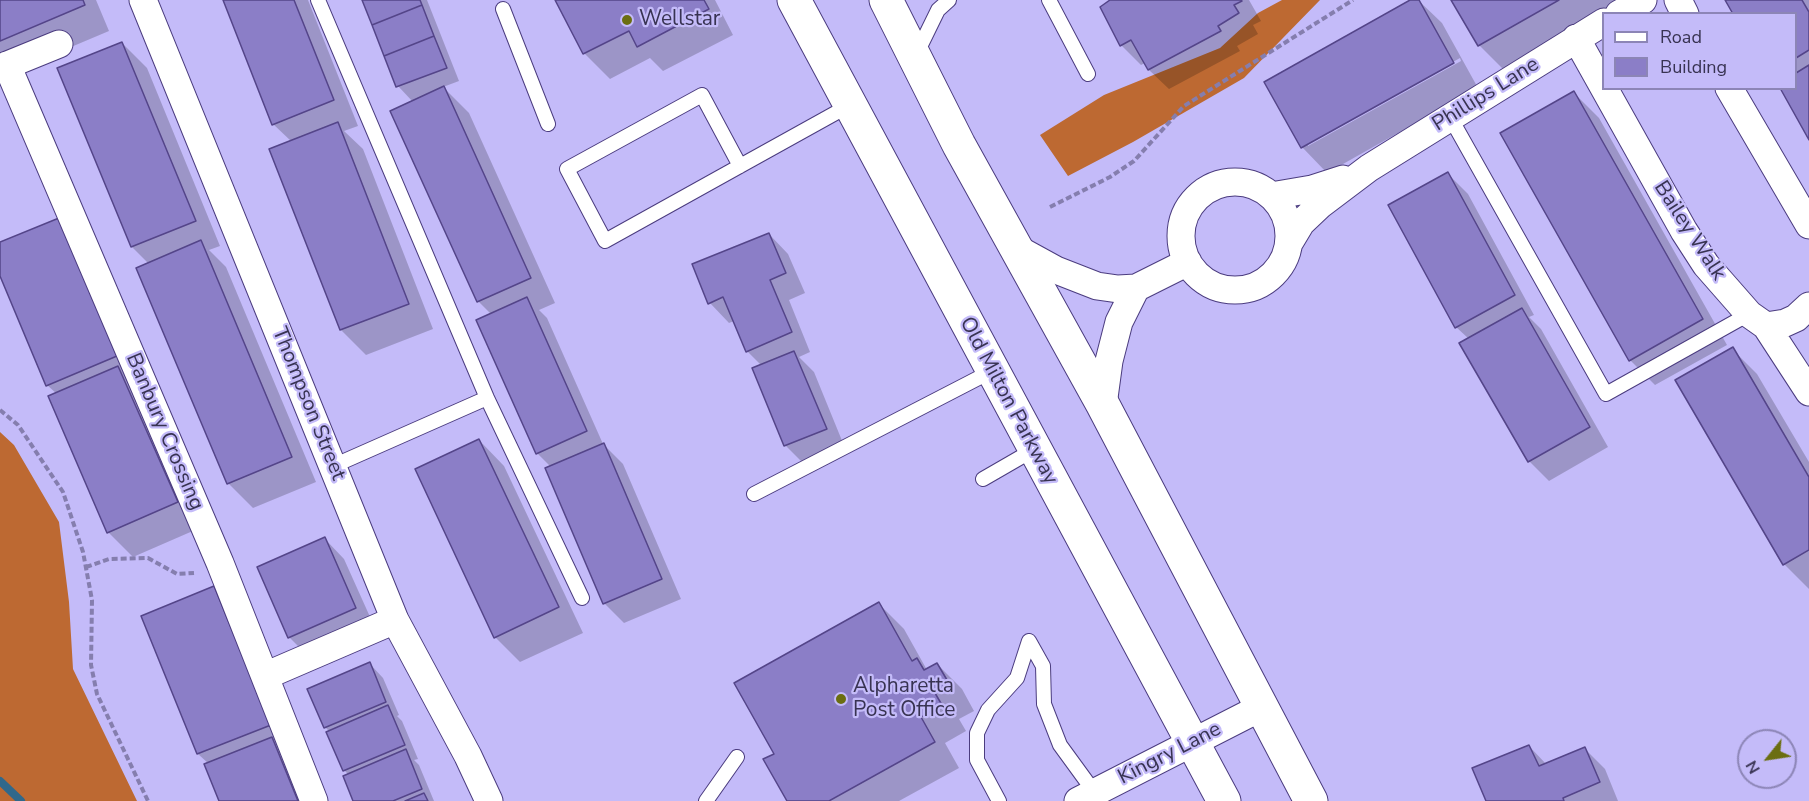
<!DOCTYPE html>
<style>
body{margin:0}
#map{position:relative;width:1809px;height:801px;overflow:hidden;background:#c4bbf9;font-family:"Nunito Sans",sans-serif}
canvas{display:block}
.legend{position:absolute;left:1602px;top:12px;width:195px;height:78px;box-sizing:border-box;background:#c4bbf9;border:2px solid #8c85b6;margin:0;padding:8px 10px;list-style:none;font-size:18px;color:#383352}
.legend li{display:flex;align-items:center;gap:12px;height:30px}
.legend b{width:30px;border:2px solid #8c85b6}
.north{position:absolute;left:1737px;top:729px;width:60px;height:60px;box-sizing:border-box;background:#c4bbf9;border:2px solid #8c85b6;border-radius:50%;rotate:240deg;font-size:16px;font-weight:700;line-height:24px;text-align:center;color:#383352}
.north::after{content:'';display:block;margin:auto;width:21px;height:27px;background:#6b6e11;clip-path:polygon(50% 0,100% 100%,50% 72%,0 100%)}
</style>
<div id="map">
<canvas width="1809" height="801"></canvas>
<ul class="legend">
<li><b style="height:8px;background:#fff"></b>Road</li>
<li><b style="height:16px;background:#8b7ec7"></b>Building</li>
</ul>
<div class="north">N</div>
</div>
<script>
const g = document.querySelector('canvas').getContext('2d');
g.lineJoin = 'round';
function fill(path, color) { g.fillStyle = color; g.fill(path, 'evenodd'); }
const poly = rows => new Path2D(rows.map(r => 'M' + r).join(''));
function strokePath(path, color, width, dash) { g.strokeStyle = color; g.lineWidth = width; g.lineCap = dash ? 'butt' : 'round'; g.setLineDash(dash || []); g.stroke(path); }
function label(font, color, halo, rows, align = 'center') {
  g.font = font + ' "Nunito Sans",sans-serif'; g.lineWidth = 4.5; g.setLineDash([]); g.textBaseline = 'middle'; g.strokeStyle = halo; g.fillStyle = color; for (const [text, x, y, turn = 0] of rows) {
    g.save(); g.translate(x, y); g.rotate((+turn || 0) * Math.PI / 180); g.textAlign = isNaN(turn) ? turn : align; if (halo) g.strokeText(text, 0, 0); g.fillText(text, 0, 0); g.restore();
  }
}
const forest = poly([
 [1282,0,1320,0,1244,78,1133,142,1068,176,1040,135,1104,95,1220,48,1258,13],
 [0,432,14,445,59,522,69,602,73,669,137,801,0,801]
]);
const shadow = poly([
 [0,0,96,0,109,31,0,77],
 [225,0,308,0,358,126,344,131,363,149,433,329,366,355,341,330,292,142,273,124],
 [364,0,427,0,459,81,443,87,469,113,555,303,539,310,547,318,603,444,623,464,681,599,624,623,604,603,551,467,537,453,492,315,478,301,413,102,398,86],
 [557,0,715,0,733,35,663,71,650,58,610,79,585,54],
 [1112,0,1249,0,1261,21,1253,25,1258,34,1237,46,1240,51,1169,89,1149,70,1145,63,1141,65,1121,45],
 [1414,0,1418,0,1442,23,1478,88,1327,173,1302,147,1266,82],
 [1460,58,1461,61,1308,146,1308,143],
 [1453,0,1628,0,1504,70,1479,45],
 [1727,0,1809,0,1809,137,1796,88,1796,14],
 [122,43,147,68,220,246,209,250,226,267,316,482,253,508,228,483,149,264,132,247,59,69],
 [1574,93,1599,118,1727,345,1655,385,1630,360,1502,134],
 [1448,174,1468,194,1534,315,1529,317,1541,329,1608,447,1549,481,1529,461,1469,339,1456,327],
 [59,219,202,527,133,557,108,532,57,394,47,385,0,272,0,244],
 [769,234,788,254,805,293,789,300,810,352,799,357,814,372,845,448,805,465,785,445,762,366,747,351,734,321,729,323,710,303],
 [1732,349,1757,374,1809,462,1809,589,1785,565,1677,381],
 [479,440,504,466,583,633,520,662,495,637],
 [325,539,344,559,375,628,309,657,289,637],
 [214,588,239,613,312,801,220,801,209,764,198,754,143,616],
 [879,604,904,629,927,670,937,664,962,689,974,711,959,719,966,731,945,743,959,768,899,801,788,801,776,754],
 [370,664,383,678,399,715,397,716,402,721,418,759,414,760,419,765,434,801,355,801,349,775,344,770,330,732,325,727],
 [1529,746,1547,765,1585,749,1605,769,1618,801,1488,801]
]);
const stream = poly([
 [0,781,21,801]
]);
const building = poly([
 [0,0,83,0,85,5,0,41,0,0],
 [223,0,294,0,334,100,272,125,223,0],
 [362,0,420,0,422,5,372,25,362,0],
 [555,0,704,0,709,9,637,47,629,31,583,54,555,0],
 [1110,0,1241,0,1242,1,1234,5,1239,13,1218,26,1221,31,1148,70,1131,40,1120,46,1100,7,1110,0],
 [1410,0,1419,0,1454,63,1301,148,1264,82,1410,0],
 [1451,0,1559,0,1478,46,1451,0],
 [1725,0,1802,0,1809,12,1809,50,1796,58,1796,14,1733,14,1725,0],
 [422,5,434,36,384,56,372,25,422,5],
 [434,36,447,68,396,87,384,56,434,36],
 [122,42,196,221,131,247,57,68,122,42],
 [1809,65,1809,140,1780,88,1796,88,1796,73,1809,65],
 [444,86,531,278,477,302,390,111,444,86],
 [1574,91,1703,319,1629,361,1500,133,1574,91],
 [338,122,409,304,340,330,269,149,338,122],
 [1448,172,1515,295,1455,328,1388,205,1448,172],
 [59,218,117,356,46,386,0,276,0,242,59,218],
 [769,233,786,273,770,280,792,332,746,352,723,297,708,304,692,264,769,233],
 [201,240,292,457,227,484,136,268,201,240],
 [527,297,587,431,536,454,476,320,527,297],
 [1522,308,1590,427,1528,462,1459,343,1522,308],
 [1733,347,1809,477,1809,550,1783,565,1675,380,1733,347],
 [794,351,827,429,784,446,752,368,794,351],
 [118,366,178,502,107,533,48,396,118,366],
 [479,439,559,607,494,638,415,469,479,439],
 [604,443,662,579,603,604,545,468,604,443],
 [325,537,356,608,288,638,257,567,325,537],
 [214,586,271,725,197,754,141,616,214,586],
 [879,602,912,661,917,658,924,670,937,663,950,685,935,693,942,705,921,717,935,742,829,801,787,801,763,759,774,754,734,683,879,602],
 [370,662,386,702,324,728,307,689,370,662],
 [388,705,405,745,343,771,326,732,388,705],
 [272,737,298,801,219,801,204,764,272,737],
 [1529,745,1539,766,1585,747,1600,782,1563,798,1564,801,1486,801,1472,768,1529,745],
 [406,749,422,789,393,801,353,801,343,776,406,749],
 [424,793,428,801,405,801,424,793]
]);
const path = poly([
 [1050,207,1110,177,1134,161,1184,106,1353,0],
 [0,410,18,425,63,492,83,552,92,600,91,665,97,694,148,801],
 [86,567,109,559,148,558,177,574,194,573]
]);
const lane = poly([
 [318,0,487,398,582,598],
 [1049,0,1088,74],
 [503,9,548,124],
 [916,55,938,10,949,0],
 [1450,117,1606,394,1749,314],
 [740,166,702,95,567,169,605,241,740,166,850,105],
 [333,466,487,398],
 [983,479,1035,449],
 [754,494,992,371],
 [1029,641,1043,666,1044,704,1060,745,1095,793],
 [706,801,737,757],
 [999,801,977,760,977,733,988,710,1017,678,1029,641]
]);
const street = poly([
 [143,0,395,620,468,756,489,801],
 [1678,0,1685,14],
 [1619,14,1643,0],
 [1576,38,1604,88],
 [7,65,220,563,314,801],
 [0,68,59,44],
 [1604,88,1684,231,1706,265,1749,314,1766,326,1809,392],
 [1729,88,1809,225],
 '1181 236a54 54 0 1 1 108 0a54 54 0 1 1-108 0Z',
 [1271,196,1312,189,1343,179],
 [1289,243,1301,223,1320,205,1369,168,1604,22],
 [1014,247,1056,270,1097,286,1118,289,1136,288,1188,262],
 [1766,326,1785,323,1796,318,1809,306],
 [1103,405,1109,361,1119,322,1136,288],
 [265,676,395,620],
 [1078,801,1262,707]
]);
const highway = poly([
 [794,0,1224,801],
 [886,0,959,145,1103,405,1311,801]
]);
const markers = [
 [627,20,6,"#6b6e11"],
 [841,699,6,"#6b6e11"]
];
const poiNames = [
 ["Wellstar",639,20],
 ["Alpharetta",853,687],
 ["Post Office",853,711]
];
const streetNames = [
 ["Phillips Lane",1486,95,-32],
 ["Bailey Walk",1689,231,57],
 ["Old Milton Parkway",1008,401,62],
 ["Thompson Street",308,404,68],
 ["Banbury Crossing",164,432,67],
 ["Kingry Lane",1170,754,-27]
];
fill(forest, '#bd6932');
fill(shadow, '#0003');
strokePath(stream, '#30688b', 8);
fill(building, '#8b7ec7');
strokePath(building, '#544589', 1.5);
strokePath(lane, '#4b3c7f', 16);
strokePath(street, '#4b3c7f', 29);
strokePath(highway, '#4b3c7f', 35);
strokePath(path, '#857eae', 4, [6, 3]);
strokePath(lane, '#fff', 14);
strokePath(street, '#fff', 27);
strokePath(highway, '#fff', 33);
for (const [x, y, r, color] of markers) { const dot = new Path2D(); dot.arc(x, y, r, 0, 2 * Math.PI); g.fillStyle = color; g.fill(dot); strokePath(dot, '#c4bbf9', 2); }
label('21px', '#383352', '#c4bbf9', poiNames, 'left');
label('21px', '#383352', '#c4bbf9', streetNames);
</script>
